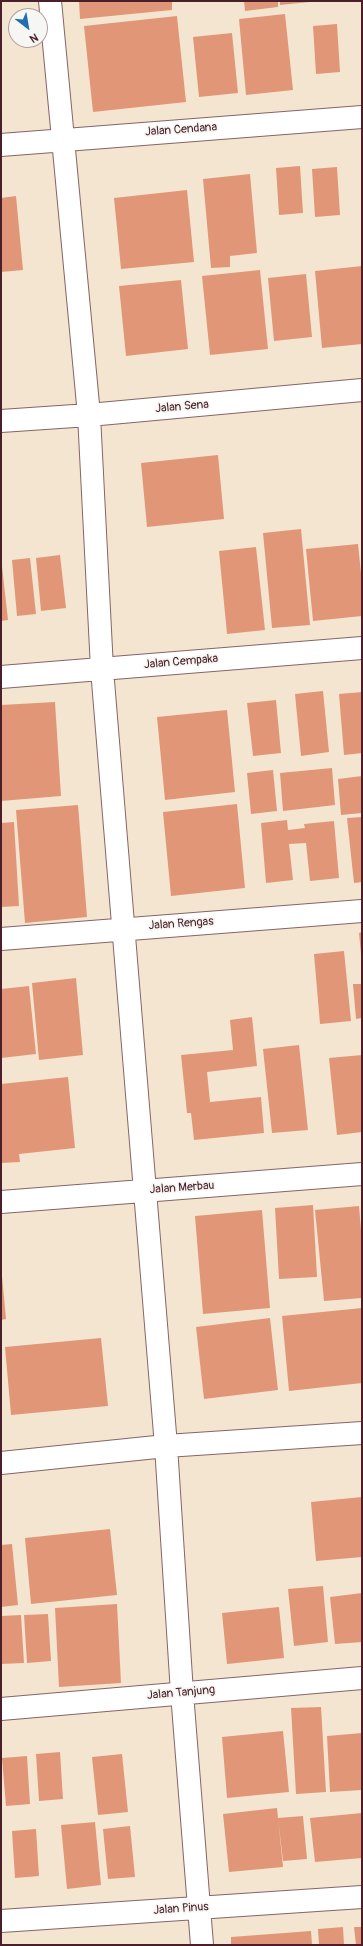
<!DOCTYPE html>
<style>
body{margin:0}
#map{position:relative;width:363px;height:1946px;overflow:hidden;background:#f4e5d1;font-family:Pangolin,sans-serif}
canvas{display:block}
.frame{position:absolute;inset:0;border:2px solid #4a1f2b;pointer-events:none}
.north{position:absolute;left:8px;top:8px;width:40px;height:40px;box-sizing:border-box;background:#f6f6f2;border:1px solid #b1a0a2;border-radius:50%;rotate:149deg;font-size:11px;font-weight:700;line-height:16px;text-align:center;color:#4a1f2b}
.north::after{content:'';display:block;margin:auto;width:14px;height:18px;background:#1f6fb2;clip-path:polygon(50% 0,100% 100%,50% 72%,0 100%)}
</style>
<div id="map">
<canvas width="363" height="1946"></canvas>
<div class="frame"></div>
<div class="north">N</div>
</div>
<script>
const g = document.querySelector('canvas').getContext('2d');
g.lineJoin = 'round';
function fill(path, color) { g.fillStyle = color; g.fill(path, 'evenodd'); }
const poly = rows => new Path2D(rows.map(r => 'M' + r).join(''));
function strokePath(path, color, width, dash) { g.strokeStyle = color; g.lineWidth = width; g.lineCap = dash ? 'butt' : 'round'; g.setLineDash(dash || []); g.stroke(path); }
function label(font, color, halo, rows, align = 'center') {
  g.font = font + ' Pangolin,sans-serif'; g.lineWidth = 3.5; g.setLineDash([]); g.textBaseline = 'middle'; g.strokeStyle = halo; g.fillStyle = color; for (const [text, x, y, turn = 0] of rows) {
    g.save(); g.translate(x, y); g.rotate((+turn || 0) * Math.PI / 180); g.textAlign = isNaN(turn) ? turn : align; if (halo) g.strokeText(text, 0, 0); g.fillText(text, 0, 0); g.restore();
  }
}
const building = poly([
 [79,1,172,1,172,10,80,19],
 [244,1,278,1,278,7,245,11],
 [280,1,310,1,310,2,280,5],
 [285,14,293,90,246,95,239,19],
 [177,16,186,102,93,112,84,26],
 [337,24,340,72,316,74,313,26],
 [232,33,238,93,199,97,193,37],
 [300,166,303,213,279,215,276,168],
 [337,167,340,215,315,217,312,169],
 [250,174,257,253,230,256,230,267,211,268,203,179],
 [187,190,194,262,121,269,114,198],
 [16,196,23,270,1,272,1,198],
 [362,266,362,344,322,348,315,271],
 [260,270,268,349,210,355,202,276],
 [306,274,312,337,274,341,268,278],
 [181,280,188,349,126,356,119,286],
 [218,455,224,519,147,527,141,463],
 [301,529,310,625,272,628,263,533],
 [358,544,362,583,362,616,313,621,306,549],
 [256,547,265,630,227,634,219,551],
 [60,555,66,608,41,611,36,558],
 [1,557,8,620,1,621],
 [30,558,36,614,17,616,12,560],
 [323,691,329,752,301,756,295,694],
 [362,692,362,753,344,755,339,694],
 [276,700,281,753,253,756,247,703],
 [55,702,61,796,1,801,1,705],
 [227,710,235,792,165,800,157,717],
 [332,768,335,805,283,811,280,773],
 [273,770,277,811,251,814,247,773],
 [362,776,362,813,341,815,338,779],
 [237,804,245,888,171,896,163,812],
 [78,805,87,917,25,923,16,810],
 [362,817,362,882,354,883,347,818],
 [287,820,288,830,305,828,304,824,334,821,339,878,310,881,306,843,289,844,293,880,266,883,261,823],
 [14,822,19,906,1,907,1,823],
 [362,932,362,954,361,954,359,933],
 [344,951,351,1021,320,1024,314,954],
 [76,978,83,1055,39,1060,32,983],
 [353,984,362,984,362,1018,356,1019],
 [29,986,36,1054,1,1058,1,989],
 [252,1017,257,1066,207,1072,210,1102,261,1097,264,1133,194,1140,191,1113,187,1113,181,1055,233,1050,230,1020],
 [299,1045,308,1130,272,1133,263,1049],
 [362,1055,362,1132,337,1135,329,1058],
 [68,1077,75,1148,19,1154,20,1162,1,1163,1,1084],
 [313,1205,317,1277,279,1279,275,1208],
 [359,1206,362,1242,362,1298,324,1301,315,1210],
 [262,1210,270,1308,203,1314,195,1216],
 [2,1276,6,1319,1,1320,1,1277],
 [362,1308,362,1383,289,1391,282,1316],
 [270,1318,278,1390,204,1399,196,1327],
 [101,1338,108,1406,11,1415,5,1347],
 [362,1497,362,1557,316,1561,311,1502],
 [110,1529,117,1595,31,1604,25,1538],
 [12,1544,18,1605,1,1607,1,1545],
 [323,1586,328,1642,294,1646,288,1589],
 [362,1593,362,1642,335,1644,330,1597],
 [117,1604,121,1683,59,1687,55,1608],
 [279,1607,284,1658,227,1664,222,1613],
 [48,1614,51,1661,27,1663,24,1615],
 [21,1615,24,1663,1,1664,1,1616],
 [321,1707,326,1792,296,1794,291,1708],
 [283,1731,289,1792,227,1798,222,1737],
 [362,1733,362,1790,330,1792,327,1736],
 [60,1752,63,1799,39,1801,36,1754],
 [122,1754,128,1812,98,1815,92,1757],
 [27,1756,30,1804,6,1806,2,1758],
 [277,1808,283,1867,229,1872,223,1814],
 [362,1813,362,1858,315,1862,310,1818],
 [303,1816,307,1859,283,1861,278,1818],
 [95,1822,101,1885,67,1889,61,1825],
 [130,1826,135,1877,108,1879,103,1829],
 [36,1829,39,1876,15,1878,12,1831],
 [343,1927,344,1945,319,1945,318,1929],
 [354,1927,362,1927,362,1945,356,1945],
 [311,1931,312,1945,231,1945,231,1937]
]);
const minor = poly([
 [50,1,89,415,102,669,166,1446,182,1693,202,1945],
 [1,145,362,117],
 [1,421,89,415,362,390],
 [1,677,362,648],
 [1,939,362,911],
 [1,1202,362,1174],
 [1,1463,166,1446,362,1433],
 [1,1709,362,1678],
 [1,1921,362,1897]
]);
const streetNames = [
 ["Jalan Cendana",181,130,-4],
 ["Jalan Sena",182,407,-5],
 ["Jalan Cempaka",181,662,-5],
 ["Jalan Rengas",181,924,-4],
 ["Jalan Merbau",182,1188,-4],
 ["Jalan Tanjung",181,1693,-5],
 ["Jalan Pinus",181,1909,-4]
];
fill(building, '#e19777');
strokePath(minor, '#866465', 24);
strokePath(minor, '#fff', 22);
label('12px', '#4a1f2b', '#f6f6f2', streetNames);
</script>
